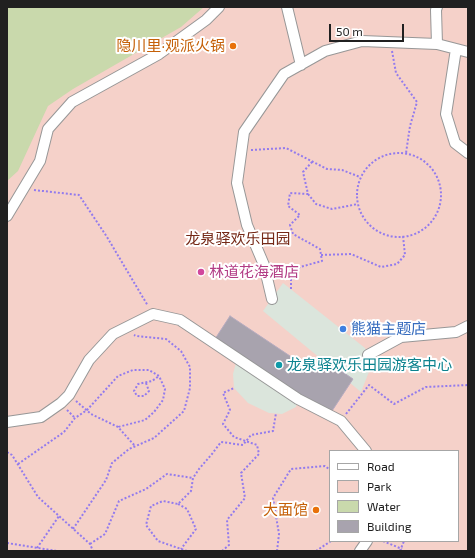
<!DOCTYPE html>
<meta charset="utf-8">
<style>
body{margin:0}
#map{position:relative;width:475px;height:558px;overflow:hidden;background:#eee7ef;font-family:"Exo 2",sans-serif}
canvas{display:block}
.frame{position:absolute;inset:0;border:8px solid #202020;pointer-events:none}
.legend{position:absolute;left:329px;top:450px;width:130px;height:92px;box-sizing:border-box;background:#fff;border:1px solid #a6a6a6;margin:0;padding:5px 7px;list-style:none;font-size:12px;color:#202020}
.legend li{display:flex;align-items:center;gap:8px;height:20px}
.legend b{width:20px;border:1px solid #a6a6a6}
.scale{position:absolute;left:329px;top:24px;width:75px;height:18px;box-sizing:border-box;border:2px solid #202020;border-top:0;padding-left:5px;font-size:12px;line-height:14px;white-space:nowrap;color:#202020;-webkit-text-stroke:3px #fff;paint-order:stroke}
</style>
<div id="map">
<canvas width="475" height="558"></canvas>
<div class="frame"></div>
<ul class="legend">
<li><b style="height:5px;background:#fff"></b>Road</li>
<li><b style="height:11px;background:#f5d1c9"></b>Park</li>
<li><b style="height:11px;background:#c9d9ac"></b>Water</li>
<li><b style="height:11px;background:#a8a3ae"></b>Building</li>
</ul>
<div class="scale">50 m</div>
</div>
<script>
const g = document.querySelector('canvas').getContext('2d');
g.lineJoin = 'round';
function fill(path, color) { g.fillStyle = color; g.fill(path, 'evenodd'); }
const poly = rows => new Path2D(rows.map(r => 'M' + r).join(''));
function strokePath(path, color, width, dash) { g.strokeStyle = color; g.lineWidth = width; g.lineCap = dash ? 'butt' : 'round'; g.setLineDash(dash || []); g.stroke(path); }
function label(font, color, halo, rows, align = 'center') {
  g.font = font + ' "Exo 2","Noto Sans SC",sans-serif'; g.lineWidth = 4; g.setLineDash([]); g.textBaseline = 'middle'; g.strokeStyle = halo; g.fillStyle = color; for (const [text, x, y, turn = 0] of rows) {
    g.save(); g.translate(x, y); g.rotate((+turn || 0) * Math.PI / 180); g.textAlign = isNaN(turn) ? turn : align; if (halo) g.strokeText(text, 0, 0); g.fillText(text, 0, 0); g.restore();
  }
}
const park = poly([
 [7,7,468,7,468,551,7,551],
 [330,451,458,451,458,541,330,541]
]);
const plaza = poly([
 [283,283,365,348,372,364,361,392,263,311],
 [237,359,298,399,296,407,282,414,269,413,248,403,234,388,233,374]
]);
const water = poly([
 [7,7,204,7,181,27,73,89,48,106,18,171,7,181]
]);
const building = poly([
 [230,316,311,370,325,360,353,379,330,414,215,339,230,316]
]);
const path = poly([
 [392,51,396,73,417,102,410,126,406,153],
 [251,150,286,148,327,169,342,170,360,177],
 '357 195a42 42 0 1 1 84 0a42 42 0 1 1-84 0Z',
 [34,190,79,195,107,237,148,306],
 [308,194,316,204,332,209,358,204],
 [321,255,351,254,381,267,397,264,405,255,403,236],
 [291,289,291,275,300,267,322,261,320,249,293,234,290,225,300,215,288,206,290,193,308,194,303,172,312,162],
 [146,383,149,391,144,396,137,396,134,391,138,384,152,381,159,376],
 [76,401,91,414,118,427,135,446],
 [67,410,75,418],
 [346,414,369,385,394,404,426,387,468,385],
 [7,452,12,455,38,497,90,544,93,551],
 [18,464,64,432,75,418,87,410,118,376,133,370,149,370,159,376,165,389,163,400,154,412,145,420,118,427],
 [178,504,187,509,196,529,181,549],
 [73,529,106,480,112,463,129,449,154,438,184,411,190,388,190,367,181,351,166,339,136,336,134,335],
 [383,541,402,549],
 [7,543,57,551],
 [90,544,105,534,119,501,146,489,167,474,193,478],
 [37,548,59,516],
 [187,551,158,541,146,525,151,506,163,501,178,504,191,491,193,478,199,469,212,454,221,442,243,445,251,435,273,431,276,413],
 [222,551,229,545,227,520,245,498,241,473,259,454,257,445,234,437,223,424,230,410,223,393,234,388],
 [277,551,279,534,273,498,291,469,325,466,330,470],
 [316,551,331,541],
 [400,551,404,541]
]);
const minor = poly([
 [287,7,301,65],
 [437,44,436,10,437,7],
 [456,49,446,114,455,143,468,153],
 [7,216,40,161,48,129,72,102,159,54,206,20,219,7],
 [272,299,264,265,247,225,237,183,244,132,284,74,325,51,362,41,437,44,468,52],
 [368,355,401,337,456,332,468,326],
 [7,422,41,417,61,403,69,395,89,360,113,334,153,314,180,320,298,399,341,421,366,451],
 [360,551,367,541]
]);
const markers = [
 [233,46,4,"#e8710a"],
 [201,272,4,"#d1479c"],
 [343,329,4,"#3f7fe0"],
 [279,365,4,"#0f9aa8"],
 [316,510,4,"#e8710a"]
];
const foodNames = [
 ["隐川里·观派火锅",225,46],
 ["大面馆",308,510]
];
const parkNames = [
 ["龙泉驿欢乐田园",238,239]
];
const hotelNames = [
 ["林道花海酒店",209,272]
];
const shopNames = [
 ["熊猫主题店",351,329]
];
const cultureNames = [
 ["龙泉驿欢乐田园游客中心",287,365]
];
fill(park, '#f5d1c9');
fill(plaza, '#dbe5dc');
fill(water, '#c9d9ac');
fill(building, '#a8a3ae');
strokePath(building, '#b6abc0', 1);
strokePath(minor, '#979797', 12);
strokePath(path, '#937bed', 2, [2, 2]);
strokePath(minor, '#fff', 10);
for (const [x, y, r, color] of markers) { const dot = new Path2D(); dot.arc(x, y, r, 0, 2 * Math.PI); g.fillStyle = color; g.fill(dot); strokePath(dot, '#fff', 1.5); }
label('15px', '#c56008', '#fff', foodNames, 'right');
label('15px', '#752917', '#fff', parkNames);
label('15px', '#b23c85', '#fff', hotelNames, 'left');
label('15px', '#366cbe', '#fff', shopNames, 'left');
label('15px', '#0d838f', '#fff', cultureNames, 'left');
</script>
